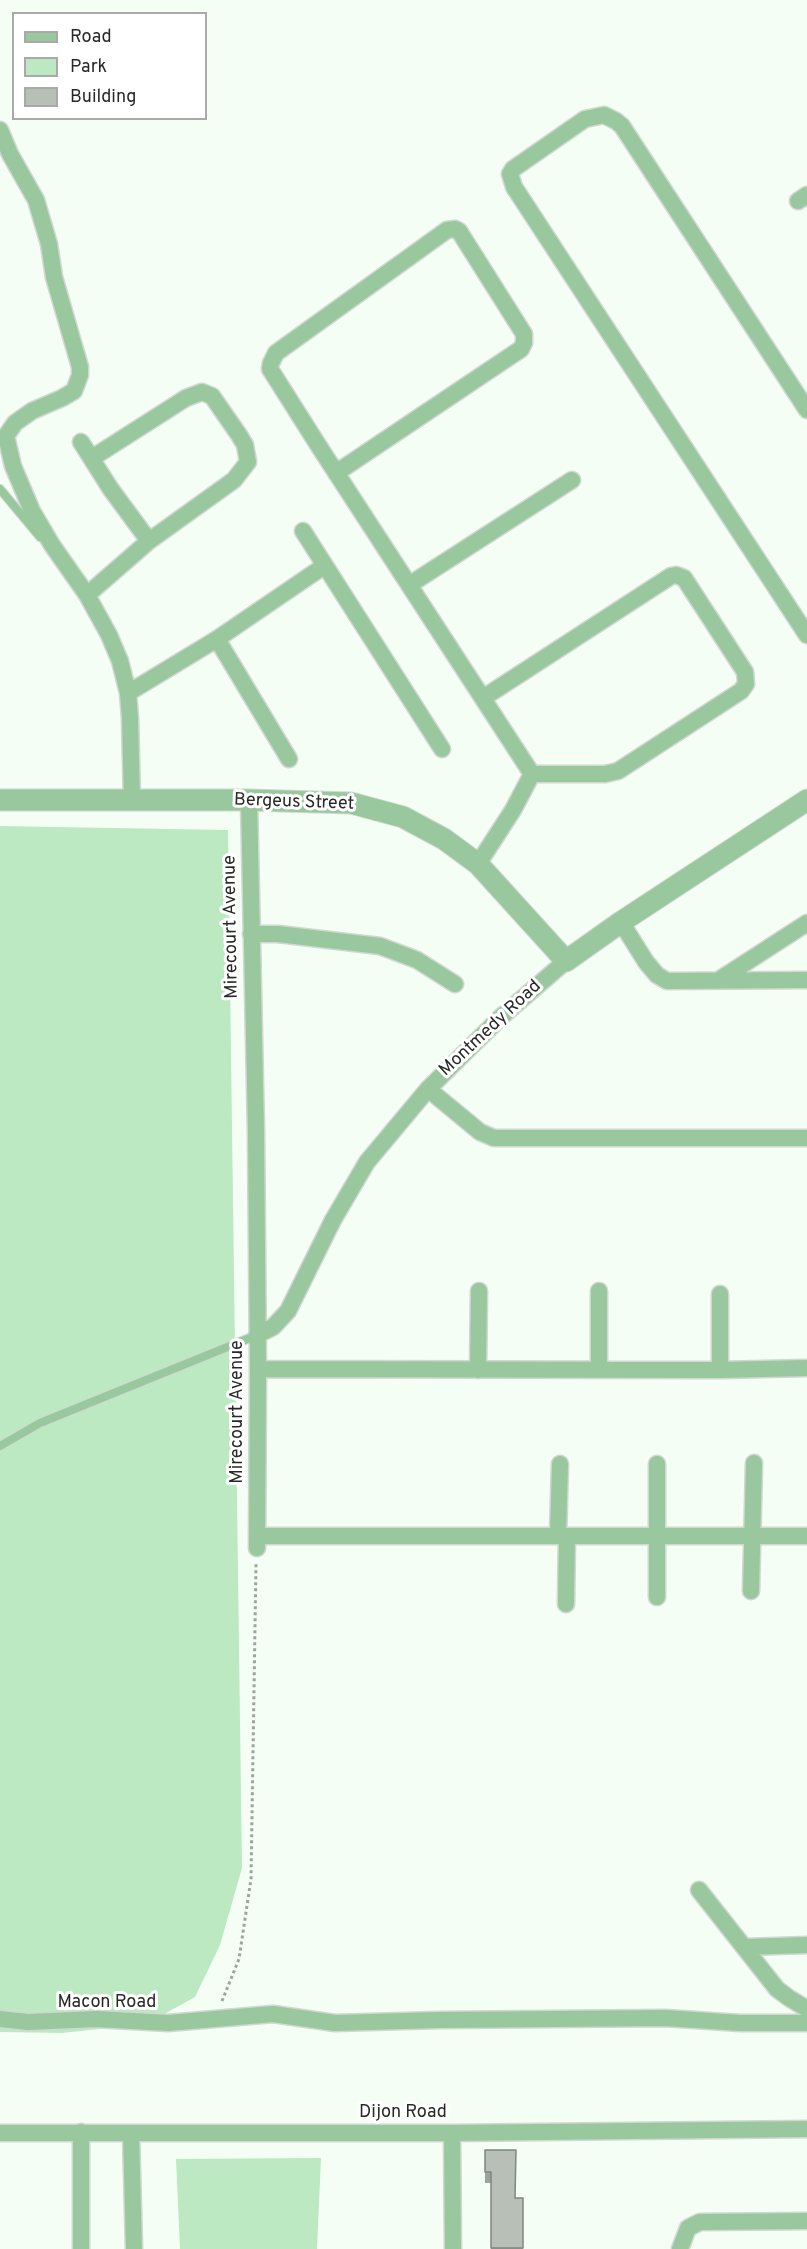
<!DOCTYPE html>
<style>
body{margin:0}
#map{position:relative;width:807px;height:2249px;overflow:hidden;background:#f5fef5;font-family:Overpass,sans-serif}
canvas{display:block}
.legend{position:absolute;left:12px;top:12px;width:195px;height:108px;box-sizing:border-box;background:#fff;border:2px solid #a8a9a8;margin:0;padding:8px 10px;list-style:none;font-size:18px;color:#262926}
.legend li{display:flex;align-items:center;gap:12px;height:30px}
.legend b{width:30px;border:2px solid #a8a9a8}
</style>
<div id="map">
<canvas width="807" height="2249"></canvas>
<ul class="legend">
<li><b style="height:8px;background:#99c79e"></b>Road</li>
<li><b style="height:16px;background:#bce9c1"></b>Park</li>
<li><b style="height:16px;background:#b7bfb7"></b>Building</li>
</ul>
</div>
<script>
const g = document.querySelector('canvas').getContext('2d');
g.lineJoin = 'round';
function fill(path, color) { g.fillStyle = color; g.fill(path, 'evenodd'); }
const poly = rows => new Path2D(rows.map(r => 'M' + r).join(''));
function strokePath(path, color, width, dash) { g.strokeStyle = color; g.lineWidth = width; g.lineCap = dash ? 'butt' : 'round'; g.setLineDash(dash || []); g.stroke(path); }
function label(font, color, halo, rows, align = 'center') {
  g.font = font + ' Overpass,sans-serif'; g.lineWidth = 6; g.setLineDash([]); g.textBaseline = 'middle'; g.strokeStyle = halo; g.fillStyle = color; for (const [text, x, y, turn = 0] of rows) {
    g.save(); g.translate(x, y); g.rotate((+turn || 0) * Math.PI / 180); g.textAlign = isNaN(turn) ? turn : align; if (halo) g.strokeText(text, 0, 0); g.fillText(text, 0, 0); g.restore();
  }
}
const green = poly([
 [0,826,228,830,242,1868,220,1945,195,1997,146,2024,62,2033,0,2032],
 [321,2158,317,2249,180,2249,176,2159]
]);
const path = poly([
 [222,2001,239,1959,251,1879,256,1564]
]);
const service = poly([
 [0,489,40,537],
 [0,1446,40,1423,257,1335]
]);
const minor = poly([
 [0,130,10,154,36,200,49,244,54,277,80,367,80,375,74,391,62,398,32,411,15,423,6,436,13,466,32,511,52,545,87,595,109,635,120,661,128,693,130,718,132,801],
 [798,201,807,195],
 [807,410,622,126,616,121,604,115,585,119,513,169,510,174,514,187,807,635],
 [81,442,110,488,149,541],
 [336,473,521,349,524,343,524,334,459,231,455,229,447,230,276,353,271,363,270,369,320,448,532,774,513,810,478,864],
 [303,531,442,749],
 [409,585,572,480],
 [87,595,149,541,234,480,248,462,245,445,239,435,212,396,202,392,186,398,92,458],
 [217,639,289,759],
 [128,693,217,639,324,566],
 [483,698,671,576,676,575,684,578,745,672,746,684,741,691,618,771,605,774,532,774],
 [249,800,256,1131,258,1369,257,1548],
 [621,922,646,962,657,975,667,981,807,980],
 [251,934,278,934,380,946,417,960,455,984],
 [719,980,807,923],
 [428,1089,480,1132,494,1138,807,1138],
 [257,1335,273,1327,288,1311,333,1220,367,1162,428,1089,501,1017,566,961],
 [258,1369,720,1370,807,1368],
 [599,1369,599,1291],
 [478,1370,479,1291],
 [720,1370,720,1294],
 [257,1536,807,1536],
 [558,1536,560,1464],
 [751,1591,754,1463],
 [657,1597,657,1464],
 [566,1604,567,1536],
 [699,1890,777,1989,789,1998,807,2009],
 [745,1947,807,1945],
 [0,2019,28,2022,96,2019,168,2023,273,2014,335,2023,439,2020,665,2018,740,2023,807,2023],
 [81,2132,81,2249],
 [0,2133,452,2133,807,2129],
 [452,2133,453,2249],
 [131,2134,134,2249],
 [680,2249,688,2228,700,2222,807,2221]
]);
const tertiary = poly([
 [0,800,249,800,351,803,403,817,444,839,478,864,566,961,621,922,807,800]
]);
const wall = poly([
 [485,2150,515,2198,523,2198,523,2249,491,2249,491,2183,485,2183]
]);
const building = poly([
 [485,2150,516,2150,515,2198,523,2198,523,2248,491,2248,491,2172,485,2172,485,2150]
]);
const streetNames = [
 ["Bergeus Street",294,803,2],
 ["Mirecourt Avenue",232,927,-91],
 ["Montmedy Road",491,1029,-43],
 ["Mirecourt Avenue",238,1412,-90],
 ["Macon Road",107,2003],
 ["Dijon Road",403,2113]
];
fill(green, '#bce9c1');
strokePath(service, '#d0d8d0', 10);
strokePath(minor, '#d0d8d0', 19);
strokePath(tertiary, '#d0d8d0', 23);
strokePath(path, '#9da39d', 3, [3, 3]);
strokePath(service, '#99c79e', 8);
strokePath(minor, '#99c79e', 16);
strokePath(tertiary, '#99c79e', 21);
fill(wall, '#9da49d');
fill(building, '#b7bfb7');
strokePath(building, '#808680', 1.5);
label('18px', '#262926', '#fff', streetNames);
</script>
